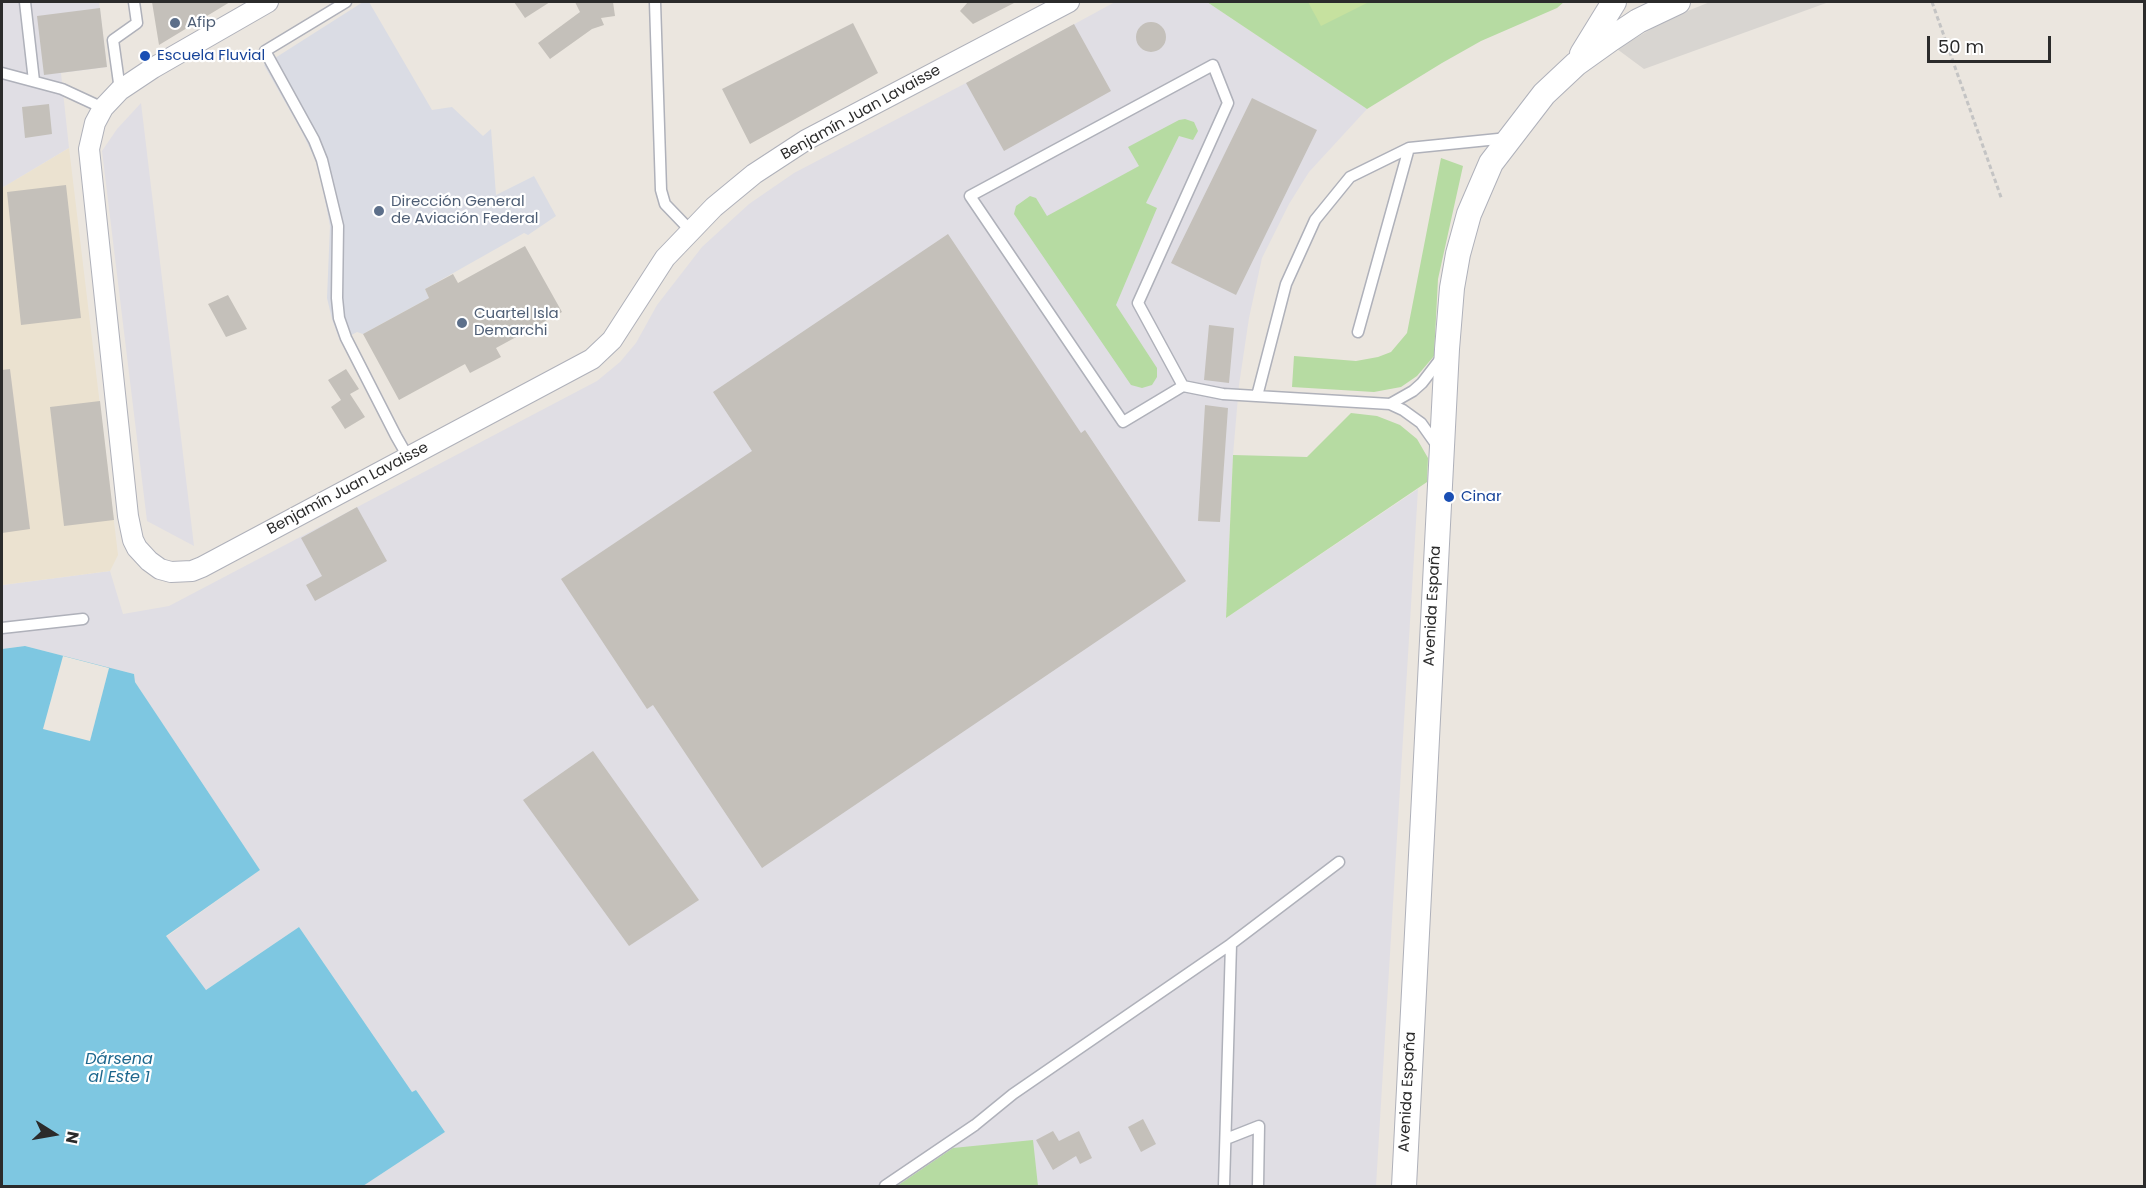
<!DOCTYPE html>
<meta charset="utf-8">
<style>
body{margin:0}
#map{position:relative;width:2146px;height:1188px;overflow:hidden;background:#ebe6df;font-family:Poppins,sans-serif}
canvas{display:block}
.frame{position:absolute;inset:0;border:3px solid #2b2b2b;pointer-events:none}
.north{position:absolute;left:24px;top:1104px;width:60px;height:60px;-webkit-text-stroke:4px #fff;paint-order:stroke;rotate:101deg;font-size:16px;font-weight:700;line-height:24px;text-align:center;color:#2b2b2b}
.north::after{content:'';display:block;margin:auto;width:21px;height:27px;background:#2b2b2b;clip-path:polygon(50% 0,100% 100%,50% 72%,0 100%)}
.scale{position:absolute;left:1927px;top:36px;width:124px;height:27px;box-sizing:border-box;border:3px solid #2b2b2b;border-top:0;padding-left:8px;font-size:18px;line-height:21px;white-space:nowrap;color:#2b2b2b;-webkit-text-stroke:4px #fff;paint-order:stroke}
</style>
<div id="map">
<canvas width="2146" height="1188"></canvas>
<div class="frame"></div>
<div class="north">N</div>
<div class="scale">50 m</div>
</div>
<script>
const g = document.querySelector('canvas').getContext('2d');
g.lineJoin = 'round';
function fill(path, color) { g.fillStyle = color; g.fill(path, 'evenodd'); }
const poly = rows => new Path2D(rows.map(r => 'M' + r).join(''));
function strokePath(path, color, width, dash) { g.strokeStyle = color; g.lineWidth = width; g.lineCap = dash ? 'butt' : 'round'; g.setLineDash(dash || []); g.stroke(path); }
function label(font, color, halo, rows, align = 'center') {
  g.font = font + ' Poppins,sans-serif'; g.lineWidth = 4.5; g.setLineDash([]); g.textBaseline = 'middle'; g.strokeStyle = halo; g.fillStyle = color; for (const [text, x, y, turn = 0] of rows) {
    g.save(); g.translate(x, y); g.rotate((+turn || 0) * Math.PI / 180); g.textAlign = isNaN(turn) ? turn : align; if (halo) g.strokeText(text, 0, 0); g.fillText(text, 0, 0); g.restore();
  }
}
const industrial = poly([
 [2,2,99,2,107,67,61,73,69,148,2,188],
 [1115,2,1207,2,1367,109,1309,172,1289,204,1262,258,1249,318,1239,385,1233,455,1226,618,1418,489,1376,1186,363,1186,445,1132,416,1090,412,1092,299,927,206,990,166,937,260,870,135,682,134,674,25,646,2,649,2,578,3,585,110,571,123,614,169,606,597,381,620,362,636,343,657,305,702,247,749,204,794,173,966,83],
 [141,103,194,546,147,521,102,151,117,129]
]);
const education = poly([
 [69,148,118,555,110,571,2,585,2,188]
]);
const airport = poly([
 [363,2,369,2,432,110,452,107,483,136,491,129,496,195,534,176,556,216,528,235,524,233,425,289,429,298,363,334,357,332,340,341,332,319,327,298,330,226,321,179,315,159,301,130,264,65]
]);
const green = poly([
 [1207,2,1564,2,1557,8,1481,41,1442,63,1367,109],
 [1185,119,1194,122,1198,131,1193,140,1179,136,1146,203,1157,208,1116,305,1157,368,1157,377,1152,385,1142,388,1131,385,1014,214,1016,206,1030,196,1036,198,1047,216,1139,166,1128,147,1179,120],
 [1441,158,1463,166,1438,279,1434,356,1417,376,1401,387,1374,392,1292,387,1294,356,1356,361,1378,357,1391,352,1407,333],
 [1351,413,1377,416,1400,425,1417,439,1428,458,1427,482,1226,618,1233,455,1307,457],
 [1033,1140,1038,1186,897,1186,953,1148]
]);
const pitch = poly([
 [1308,2,1369,2,1321,26]
]);
const plaza = poly([
 [1710,2,1829,2,1644,69,1617,49,1670,18]
]);
const water = poly([
 [25,646,134,674,135,682,260,870,166,936,206,990,299,927,412,1092,416,1090,445,1132,363,1186,2,1186,2,649]
]);
const pier = poly([
 [63,656,109,668,90,741,43,729]
]);
const building = poly([
 [152,2,230,2,159,45],
 [514,2,550,2,525,18],
 [575,2,613,2,615,16,601,18,604,25,592,29,550,59,538,43,580,12],
 [968,2,1016,2,973,24,960,11],
 [100,8,107,67,44,75,37,16],
 '1136 37a15 15 0 1 1 30 0a15 15 0 1 1-30 0Z',
 [853,23,878,73,750,144,722,89],
 [1074,24,1111,91,1004,151,966,83],
 [1252,98,1317,130,1236,295,1171,263],
 [49,104,52,134,25,138,22,107],
 [66,185,81,318,21,325,7,192],
 [948,234,1081,433,1085,430,1186,581,762,868,653,705,647,709,561,579,752,451,713,392],
 [525,246,562,312,496,348,501,357,470,373,465,364,399,400,363,334,429,298,425,289,453,274,458,283],
 [228,295,247,329,226,337,208,304],
 [1209,325,1234,328,1229,383,1204,380],
 [10,369,30,529,2,533,2,370],
 [346,369,359,389,350,394,365,417,345,429,331,407,341,400,328,380],
 [100,401,114,520,64,526,50,407],
 [1205,405,1228,408,1220,522,1198,521],
 [357,507,387,561,315,601,306,585,322,576,301,538],
 [593,751,699,900,629,946,523,800],
 [1143,1119,1156,1144,1141,1152,1128,1127],
 [1053,1131,1059,1141,1079,1131,1092,1158,1080,1164,1076,1156,1053,1170,1036,1140]
]);
const path = poly([
 [1932,2,2002,200]
]);
const service = poly([
 [25,2,34,81],
 [346,2,265,51,314,140,322,160,338,226,337,298,339,318,346,338,396,436,408,457],
 [655,2,661,190,665,204,690,230],
 [2,73,62,89,103,108],
 [120,90,113,40,137,23,134,2],
 [1358,332,1409,148],
 [1183,386,1138,303,1228,103,1213,65,970,196,1123,422,1183,386,1223,394,1390,404,1403,410,1421,423,1438,447],
 [1257,396,1286,284,1315,220,1350,177,1409,148,1508,138],
 [1390,404,1413,391,1422,383,1442,357],
 [2,628,83,619],
 [1226,1139,1259,1126,1258,1186],
 [885,1186,975,1125,1013,1094,1231,944,1339,862],
 [1224,1186,1231,944]
]);
const minor = poly([
 [268,2,153,68,120,90,103,108,95,123,89,149,128,516,133,540,137,548,149,561,160,569,171,572,192,571,202,567,592,359,612,340,665,258,714,207,754,174,806,140,1069,2]
]);
const tertiary = poly([
 [1582,54,1614,2],
 [1404,1186,1447,349,1452,288,1458,254,1469,214,1491,163,1544,94,1576,64,1611,39,1638,21,1678,2]
]);
const markers = [
 [175,23,6,"#5c6f8a"],
 [145,56,6,"#1a4fb4"],
 [379,211,6,"#5c6f8a"],
 [462,323,6,"#5c6f8a"],
 [1449,497,6,"#1a4fb4"]
];
const serviceNames = [
 ["Afip",187,23],
 ["Dirección General",391,202],
 ["de Aviación Federal",391,219],
 ["Cuartel Isla",474,314],
 ["Demarchi",474,331]
];
const transitNames = [
 ["Escuela Fluvial",157,56],
 ["Cinar",1461,497]
];
const streetNames = [
 ["Benjamín Juan Lavaisse",861,113,-29],
 ["Benjamín Juan Lavaisse",348,489,-28],
 ["Avenida España",1433,606,-87],
 ["Avenida España",1408,1092,-87]
];
const waterNames = [
 ["Dársena",119,1060],
 ["al Este 1",119,1078]
];
fill(industrial, '#e0dee4');
fill(education, '#ebe2d0');
fill(airport, '#dadce4');
fill(green, '#b6dba2');
fill(pitch, '#c6e19f');
fill(plaza, '#d8d5d1');
fill(water, '#7ec7e1');
fill(pier, '#ebe6df');
fill(building, '#c4c0ba');
strokePath(service, '#afb1ba', 13);
strokePath(minor, '#afb1ba', 22);
strokePath(tertiary, '#afb1ba', 26);
strokePath(path, '#c4c4c4', 3, [4.5, 3]);
strokePath(service, '#fff', 10);
strokePath(minor, '#fff', 20);
strokePath(tertiary, '#fff', 24);
for (const [x, y, r, color] of markers) { const dot = new Path2D(); dot.arc(x, y, r, 0, 2 * Math.PI); g.fillStyle = color; g.fill(dot); strokePath(dot, '#fff', 2); }
label('15px', '#4e5e75', '#fff', serviceNames, 'left');
label('15px', '#164399', '#fff', transitNames, 'left');
label('15px', '#2b2b2b', '#fff', streetNames);
label('italic 16px', '#1d678d', '#fff', waterNames);
</script>
